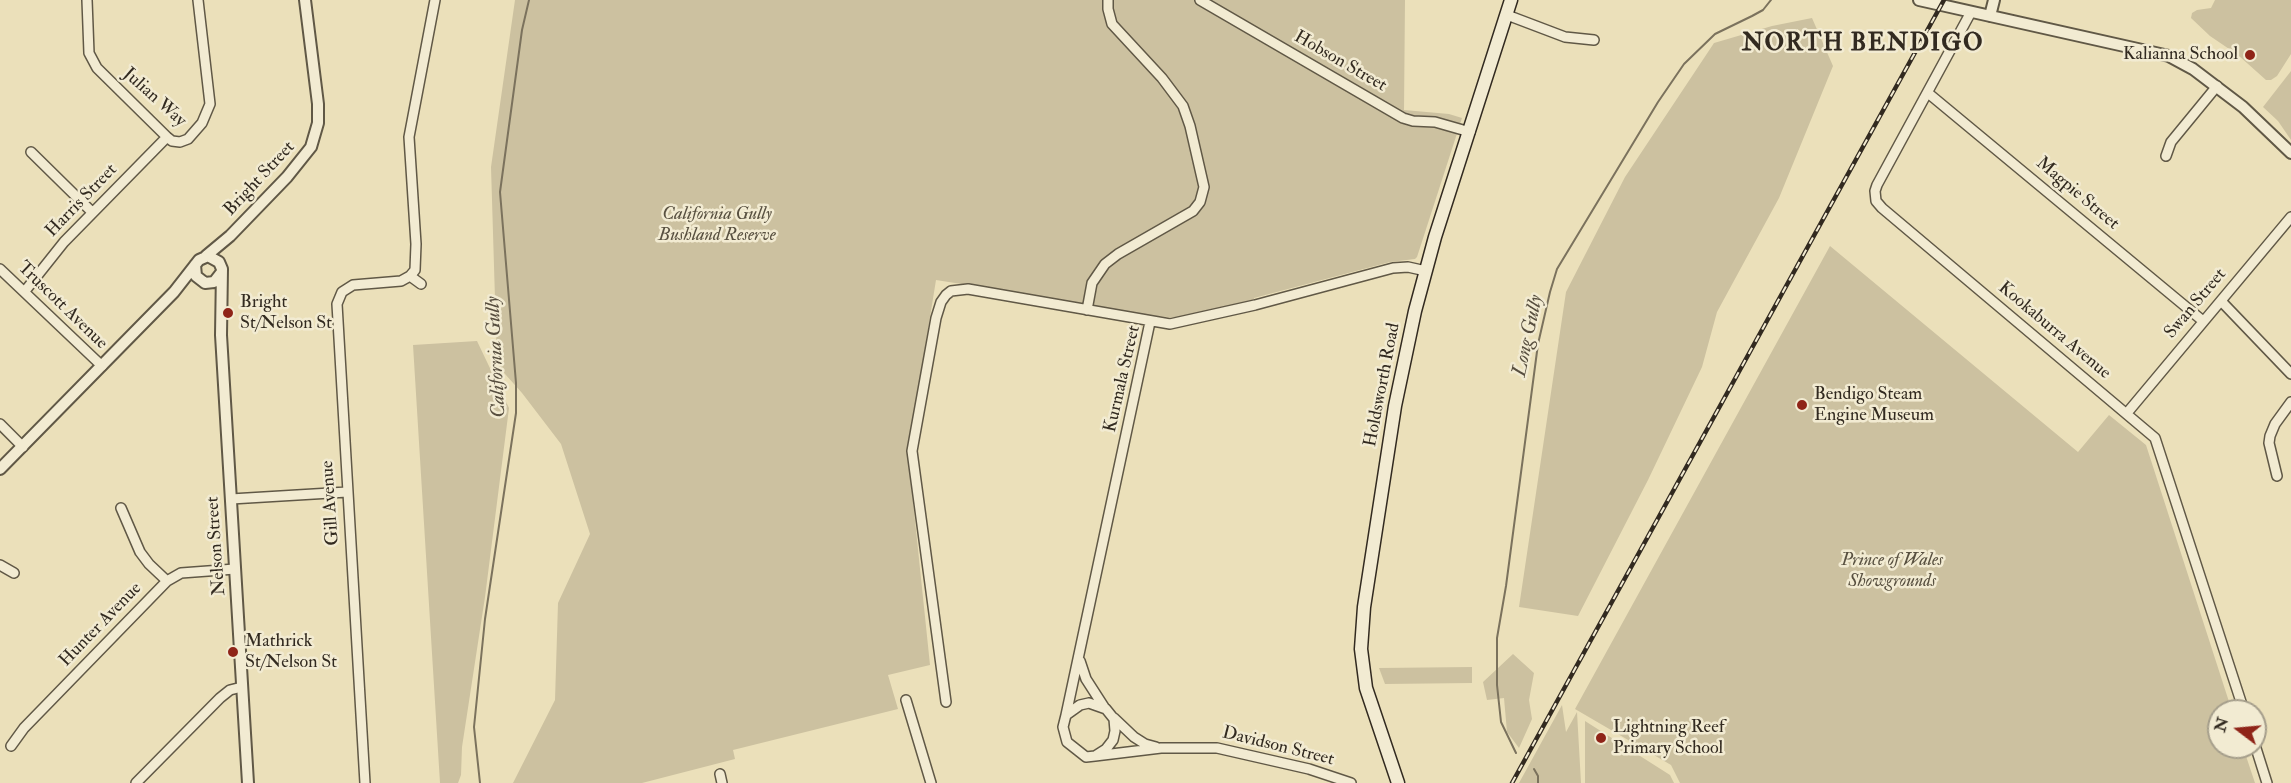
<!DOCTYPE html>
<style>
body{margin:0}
#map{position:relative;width:2291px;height:783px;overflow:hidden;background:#ebe0ba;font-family:"IM FELL Double Pica",serif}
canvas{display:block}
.north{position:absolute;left:2207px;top:699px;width:60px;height:60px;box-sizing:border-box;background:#f2ebd2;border:2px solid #a59e8b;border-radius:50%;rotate:286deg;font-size:16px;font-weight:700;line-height:24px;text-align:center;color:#322a20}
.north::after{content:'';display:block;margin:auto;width:21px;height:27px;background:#8f2418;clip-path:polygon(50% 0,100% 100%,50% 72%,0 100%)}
</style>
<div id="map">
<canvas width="2291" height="783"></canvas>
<div class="north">N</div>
</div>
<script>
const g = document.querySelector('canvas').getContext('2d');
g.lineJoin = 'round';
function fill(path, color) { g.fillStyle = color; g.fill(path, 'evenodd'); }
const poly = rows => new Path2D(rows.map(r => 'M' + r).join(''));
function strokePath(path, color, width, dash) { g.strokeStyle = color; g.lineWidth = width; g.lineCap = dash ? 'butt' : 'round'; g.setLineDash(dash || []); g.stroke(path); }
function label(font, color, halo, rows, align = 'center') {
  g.font = font + ' "IM FELL Double Pica",serif'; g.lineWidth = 5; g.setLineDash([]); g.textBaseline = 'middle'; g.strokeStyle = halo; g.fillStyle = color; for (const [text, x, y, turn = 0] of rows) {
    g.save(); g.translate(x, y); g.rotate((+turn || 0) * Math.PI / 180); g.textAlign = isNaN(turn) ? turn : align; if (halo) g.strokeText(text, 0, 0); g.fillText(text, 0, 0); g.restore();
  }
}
const green = poly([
 [515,0,1405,0,1404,110,1449,114,1462,118,1417,257,1415,259,1390,262,1254,298,1254,301,1179,318,1133,314,1025,294,936,280,908,453,930,665,888,675,898,709,733,750,735,759,642,783,513,783,555,700,558,603,590,534,561,444,522,393,497,365,491,167],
 [2215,0,2291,0,2291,54,2277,76,2271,80,2266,80,2238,55,2210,36,2191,18,2192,13,2197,10,2211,8],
 [1812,18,1833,66,1779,198,1717,312,1702,367,1648,480,1578,616,1519,607,1566,292,1625,177,1714,43,1772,26],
 [2291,71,2291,140,2278,121,2263,107],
 [1830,246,2078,452,2109,415,2146,445,2232,711,2219,711,2219,747,2243,747,2255,783,1680,783,1671,765,1575,709],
 [477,341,509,408,485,597,462,747,461,775,458,783,440,783,413,345],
 [1513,654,1534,673,1529,700,1532,719,1519,748,1507,732,1504,698,1487,700,1483,682],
 [1472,667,1472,683,1385,684,1379,668],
 [1562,705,1566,732,1577,712,1581,783,1519,783],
 [1585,721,1670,775,1674,783,1585,783]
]);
const stream = poly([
 [1516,753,1501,722,1497,685,1497,638,1506,586,1538,344,1550,292,1557,269,1658,102,1684,64,1715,34,1752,16,1763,10,1771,0],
 [1534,769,1538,776,1538,783],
 [480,783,474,727,485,619,516,413,516,383,500,192,522,30,529,0]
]);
const minor = poly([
 [87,0,89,53,97,68,167,137,172,141,180,142,188,139,202,123,210,104,198,0],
 [1200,0,1403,118,1413,121,1435,122,1470,132],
 [1971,12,1877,185,1875,191,1876,201,1882,208,2155,438,2244,711],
 [1507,15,1565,37,1594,40],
 [1928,93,2203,321],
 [31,152,92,212],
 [2166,156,2171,142,2217,86],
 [0,269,102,366],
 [410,276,421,284],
 [25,291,64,242,167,137],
 [2221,301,2291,374],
 [1087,310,1092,283,1105,264,1118,254,1193,211,1200,202,1204,187,1190,126,1183,106,1162,78,1112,24,1108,9,1108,0],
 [2127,413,2291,217],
 [0,424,23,447],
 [2277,476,2269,443,2270,436,2275,424,2291,402],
 [231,499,347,492],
 [121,508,140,552,149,564,167,581],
 [0,565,14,573],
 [1080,661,1086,679,1104,707],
 [906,700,931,783],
 [946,702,912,451,936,318,941,302,946,295,951,291,968,289,1170,324,1255,305,1393,268,1408,267,1426,271],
 [1089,703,1106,709,1114,719,1115,731,1113,740,1106,749,1095,756,1086,757,1067,742,1063,727,1066,715,1080,705,1089,703],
 [1066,715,1150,322],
 [1114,718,1134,737,1145,744,1156,747],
 [2255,745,2267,783],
 [11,746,24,728,167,581,181,573,235,569],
 [1095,756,1161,748,1217,748,1309,769,1351,783],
 [720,774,722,783],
 [136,783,220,698,230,690,242,687],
 [365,783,337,304,342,292,353,285,401,281,410,276,415,270,416,244,409,137,435,0]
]);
const tertiary = poly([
 [1919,0,2169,56,2193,69,2243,107,2291,153],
 [1990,16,1994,0],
 [206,256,230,236,287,177,311,147,318,123,318,104,305,0],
 [195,265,196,276,205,283,214,282,221,273],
 [0,469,174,292,199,260,208,256,219,262,222,269,221,335,248,783]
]);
const secondary = poly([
 [1398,783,1366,688,1361,649,1364,607,1395,406,1415,311,1435,237,1511,0]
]);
const rail = poly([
 [1512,783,1944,0]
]);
const markers = [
 [2250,55,6,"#8f2418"],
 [228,313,6,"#8f2418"],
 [1802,405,6,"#8f2418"],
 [233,652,6,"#8f2418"],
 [1601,738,6,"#8f2418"]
];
const poiNames = [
 ["Kalianna School",2238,55,"right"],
 ["Bright",240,303],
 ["St/Nelson St",240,324],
 ["Bendigo Steam",1814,395],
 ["Engine Museum",1814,416],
 ["Mathrick",245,642],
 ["St/Nelson St",245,663],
 ["Lightning Reef",1613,728],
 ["Primary School",1613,749]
];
const streetNames = [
 ["Hobson Street",1340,62,30],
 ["Julian Way",154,98,42],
 ["Bright Street",260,179,-47],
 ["Magpie Street",2077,194,40],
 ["Harris Street",82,201,-46],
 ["Swan Street",2196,304,-50],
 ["Truscott Avenue",62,306,44],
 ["Kookaburra Avenue",2054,331,40],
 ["Kurmala Street",1123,379,-77],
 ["Holdsworth Road",1383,385,-79],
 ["Gill Avenue",331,503,-94],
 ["Nelson Street",217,546,-94],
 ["Hunter Avenue",101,625,-46],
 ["Davidson Street",1278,747,14]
];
const parkNames = [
 ["California Gully",717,215],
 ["Bushland Reserve",717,236],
 ["Prince of Wales",1892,561],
 ["Showgrounds",1892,582]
];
const waterNames = [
 ["Long Gully",1529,336,-78],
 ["California Gully",497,357,-93]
];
const districtNames = [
 ["NORTH BENDIGO",1863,45]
];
fill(green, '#ccc1a0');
strokePath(stream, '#7b725d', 2);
strokePath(minor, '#605846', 12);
strokePath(tertiary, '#605846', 14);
strokePath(secondary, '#322a20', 15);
strokePath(minor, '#f2ebd2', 9);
strokePath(tertiary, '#f2ebd2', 10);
strokePath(secondary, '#f2ebd2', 12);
strokePath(rail, '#322a20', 4.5);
strokePath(rail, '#f2ebd2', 2, [7]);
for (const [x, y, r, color] of markers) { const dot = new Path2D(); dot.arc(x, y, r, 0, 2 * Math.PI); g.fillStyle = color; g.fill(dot); strokePath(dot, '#f2ebd2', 2); }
label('18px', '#322a20', '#f2ebd2', poiNames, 'left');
label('18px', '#322a20', '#f2ebd2', streetNames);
label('italic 18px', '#585040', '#f2ebd2', parkNames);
label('italic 20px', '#574e3f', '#f2ebd2', waterNames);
g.letterSpacing = '1.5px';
label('bold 24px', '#322a20', '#f2ebd2', districtNames);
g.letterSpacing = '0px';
</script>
